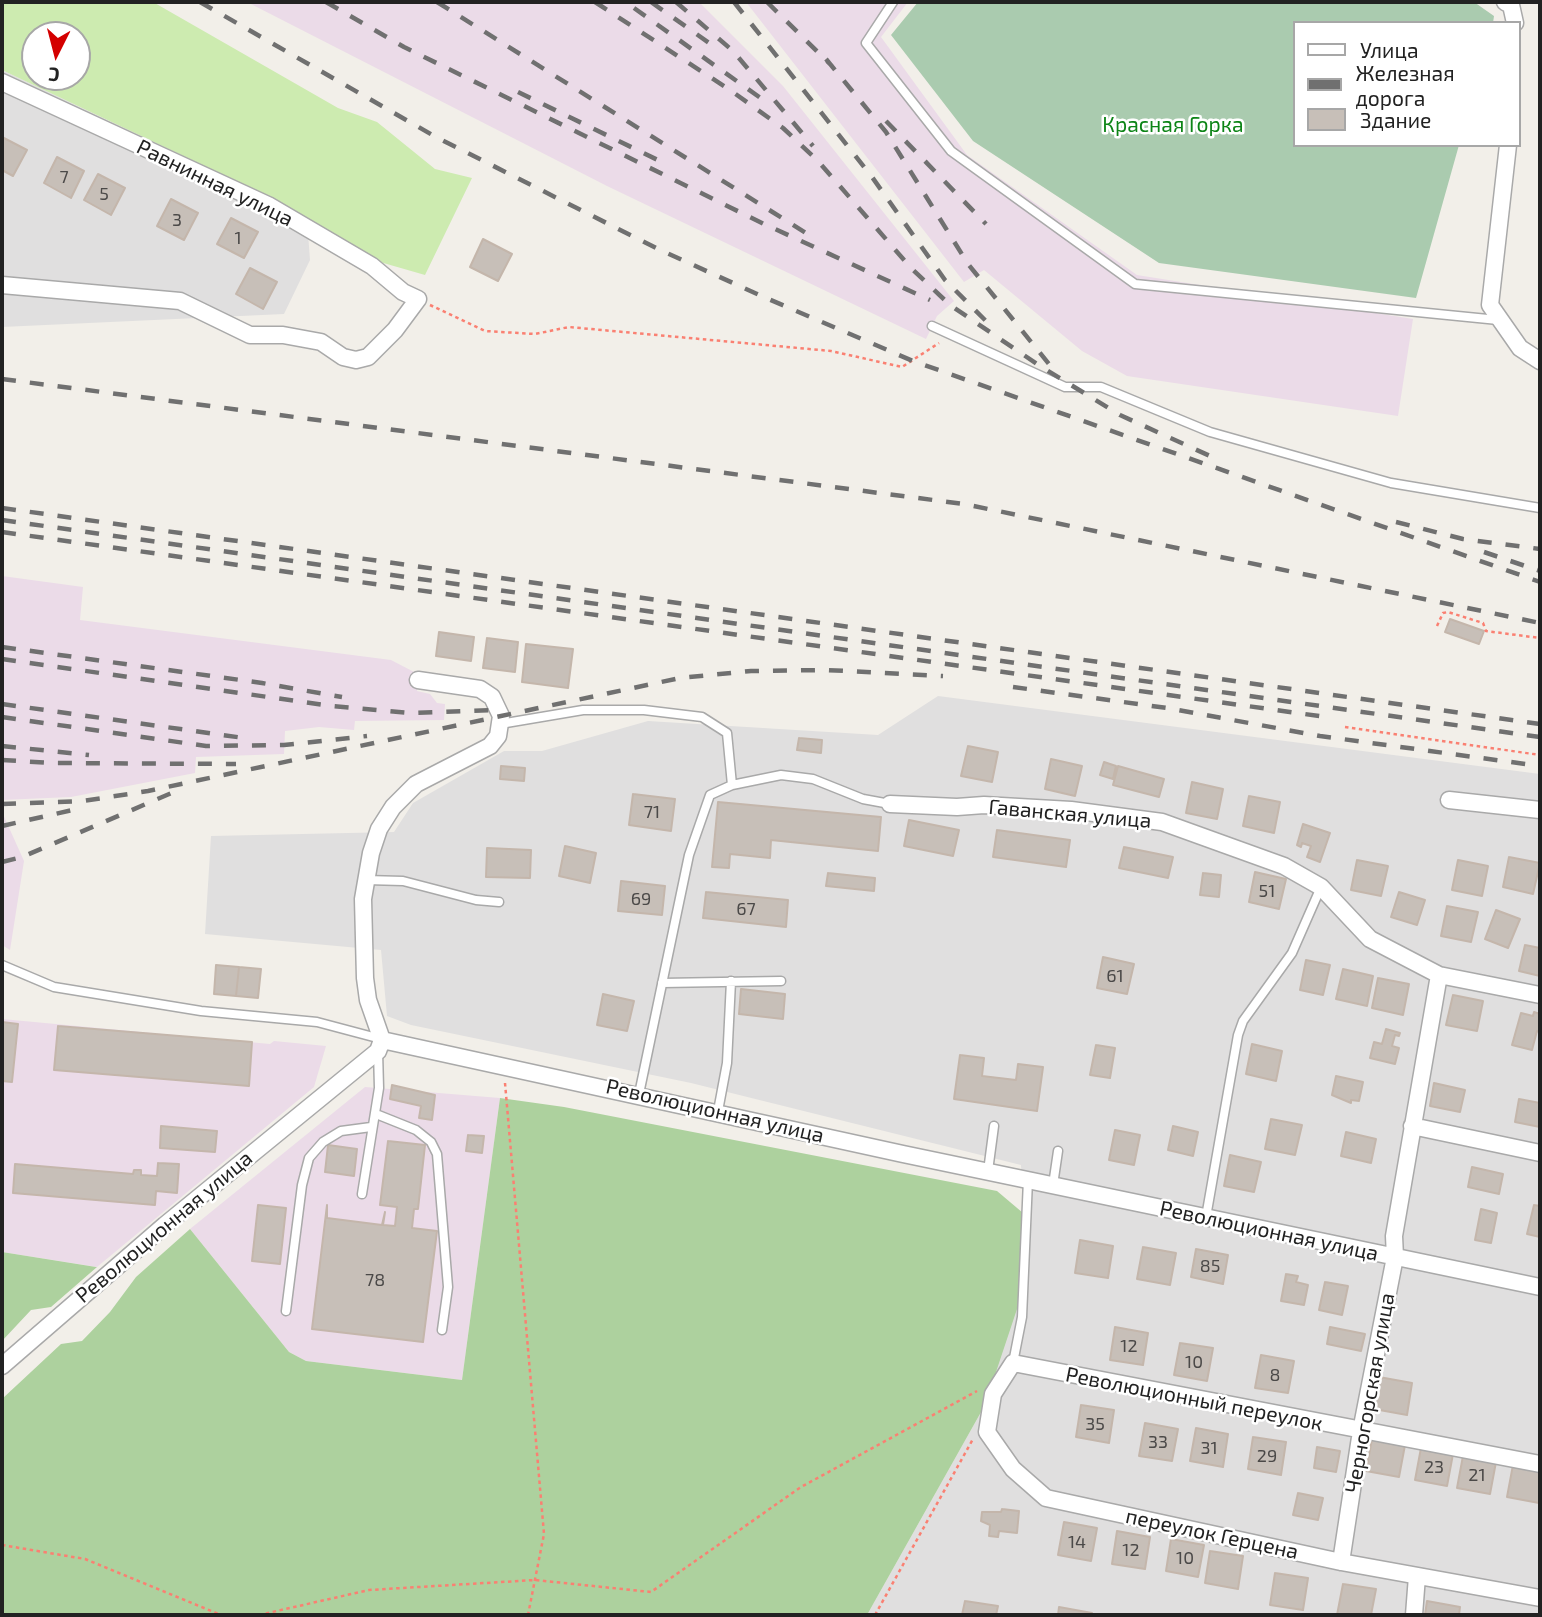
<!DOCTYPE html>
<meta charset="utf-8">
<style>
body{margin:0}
#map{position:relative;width:1542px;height:1617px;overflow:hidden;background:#f2efe9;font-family:"Exo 2",sans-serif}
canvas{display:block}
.frame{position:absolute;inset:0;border:4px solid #222;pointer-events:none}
.legend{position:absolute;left:1293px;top:21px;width:228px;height:126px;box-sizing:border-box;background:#fff;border:2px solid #a7a7a7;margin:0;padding:9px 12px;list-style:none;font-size:21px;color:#222}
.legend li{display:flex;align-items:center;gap:14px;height:35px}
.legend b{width:35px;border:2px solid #a7a7a7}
.north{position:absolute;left:21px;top:21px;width:70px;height:70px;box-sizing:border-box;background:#fff;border:2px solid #a7a7a7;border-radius:50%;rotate:186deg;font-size:19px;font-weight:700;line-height:28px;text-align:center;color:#222}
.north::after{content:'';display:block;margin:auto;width:24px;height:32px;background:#d40000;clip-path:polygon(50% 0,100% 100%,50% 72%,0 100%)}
</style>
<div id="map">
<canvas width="1542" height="1617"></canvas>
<div class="frame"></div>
<ul class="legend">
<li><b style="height:9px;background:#fff"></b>Улица</li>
<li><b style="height:9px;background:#707070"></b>Железная дорога</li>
<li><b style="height:19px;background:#c7bfb8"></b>Здание</li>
</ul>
<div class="north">С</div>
</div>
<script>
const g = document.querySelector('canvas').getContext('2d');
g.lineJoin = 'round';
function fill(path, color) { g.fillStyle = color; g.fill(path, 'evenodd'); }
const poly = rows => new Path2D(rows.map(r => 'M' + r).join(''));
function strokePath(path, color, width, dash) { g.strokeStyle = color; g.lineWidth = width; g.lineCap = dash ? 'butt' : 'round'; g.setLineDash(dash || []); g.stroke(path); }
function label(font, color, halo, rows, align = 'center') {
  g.font = font + ' "Exo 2",sans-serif'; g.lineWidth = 5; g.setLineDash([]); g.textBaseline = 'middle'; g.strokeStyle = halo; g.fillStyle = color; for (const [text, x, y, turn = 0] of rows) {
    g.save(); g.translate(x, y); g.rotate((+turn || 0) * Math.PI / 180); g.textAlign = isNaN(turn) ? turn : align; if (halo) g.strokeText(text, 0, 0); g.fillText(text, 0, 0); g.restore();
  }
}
const residential = poly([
 [2,70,272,198,307,220,310,260,284,314,2,327],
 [938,696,1540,774,1540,1615,867,1615,985,1405,1023,1213,1021,1165,691,1083,411,1025,387,1016,381,950,205,934,211,836,394,832,413,803,504,751,542,751,648,721,878,735]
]);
const industrial = poly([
 [247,2,699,2,783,86,954,301,937,316,926,339,607,186],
 [746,2,908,2,881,37,967,155,1137,275,1413,319,1398,416,1127,376,1082,351,984,270,964,282],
 [2,576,83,587,80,620,391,660,416,673,417,691,430,694,437,703,445,704,444,720,355,721,354,730,319,727,285,731,284,754,196,757,195,773,71,797,2,800],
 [2,812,24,861,10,950,2,945],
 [2,1019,270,1044,274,1041,326,1046,314,1087,97,1267,2,1252],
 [365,1087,500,1098,462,1380,306,1361,289,1352,190,1229]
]);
const grass = poly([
 [2,2,153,2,338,108,377,122,435,169,472,178,425,275,373,260,272,198,2,70],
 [35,35,77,35,77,77,35,77]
]);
const forest = poly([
 [500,1098,564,1107,997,1191,1023,1213,1019,1303,985,1405,867,1615,2,1615,2,1399,61,1344,82,1341,110,1312,136,1277,190,1229,289,1352,306,1361,462,1380],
 [2,1252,96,1267,97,1267,51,1307,31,1310,2,1341]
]);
const cemetery = poly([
 [918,2,1474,2,1494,16,1493,23,1295,23,1295,145,1459,145,1416,298,1159,263,973,141,891,35]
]);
const building = poly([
 [2,137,27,150,13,176,2,170,2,137],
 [57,157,84,171,71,198,44,183,57,157],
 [98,174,125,188,111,215,84,200,98,174],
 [171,199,198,213,184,240,157,226,171,199],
 [231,218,258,232,244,258,217,244,231,218],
 [483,239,512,254,498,281,470,267,483,239],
 [250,268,277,282,263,309,236,294,250,268],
 [1450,619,1484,631,1479,644,1445,632,1450,619],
 [439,632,474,637,471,661,436,656,439,632],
 [487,638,518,642,515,672,483,668,487,638],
 [526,644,573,649,568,688,522,682,526,644],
 [799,738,822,740,821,753,797,750,799,738],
 [968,746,998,752,992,782,961,776,968,746],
 [1051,759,1082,766,1075,796,1045,789,1051,759],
 [1104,762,1116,766,1113,779,1100,775,1104,762],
 [501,766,525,768,524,781,500,779,501,766],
 [1118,766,1164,779,1159,797,1113,785,1118,766],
 [1192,782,1223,789,1217,819,1186,813,1192,782],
 [633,794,675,799,671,831,629,825,633,794],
 [1249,796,1280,802,1274,833,1243,826,1249,796],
 [718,802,881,817,878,851,771,840,770,858,730,854,729,868,712,867,718,802],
 [909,820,959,830,953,856,904,846,909,820],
 [1303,824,1330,833,1320,862,1307,857,1311,846,1302,843,1301,847,1297,845,1303,824],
 [997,830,1070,840,1066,867,993,857,997,830],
 [565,846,596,853,590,883,559,876,565,846],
 [1124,847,1173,857,1168,878,1119,868,1124,847],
 [487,848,531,850,530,878,486,877,487,848],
 [1509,857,1540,863,1533,894,1503,887,1509,857],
 [1357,860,1388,866,1381,896,1351,890,1357,860],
 [1458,860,1488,866,1482,896,1452,890,1458,860],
 [1255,872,1286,879,1279,909,1249,902,1255,872],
 [828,873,875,878,874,891,826,886,828,873],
 [1203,873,1221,875,1219,897,1200,895,1203,873],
 [621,881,665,886,662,915,618,911,621,881],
 [706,892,788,900,786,927,703,918,706,892],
 [1399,892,1425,900,1417,925,1391,917,1399,892],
 [1447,906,1478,912,1471,942,1441,936,1447,906],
 [1496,910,1520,919,1508,948,1485,939,1496,910],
 [1525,945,1540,948,1540,976,1519,971,1525,945],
 [1103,957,1134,964,1127,994,1097,988,1103,957],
 [1306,960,1330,965,1323,995,1300,990,1306,960],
 [216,965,239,967,236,996,214,994,216,965],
 [239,967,261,969,258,998,236,996,239,967],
 [1343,969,1373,976,1367,1006,1336,999,1343,969],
 [1378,978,1409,984,1403,1015,1372,1008,1378,978],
 [741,989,785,994,783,1019,739,1014,741,989],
 [603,994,634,1001,627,1031,597,1025,603,994],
 [1453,995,1483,1001,1477,1031,1446,1025,1453,995],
 [1534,1012,1540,1014,1540,1032,1537,1031,1532,1050,1512,1045,1521,1013,1533,1016,1534,1012],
 [2,1022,18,1024,12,1082,2,1081,2,1022],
 [58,1026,252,1042,249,1086,54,1070,58,1026],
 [1386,1029,1400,1033,1399,1036,1395,1035,1392,1046,1399,1048,1395,1064,1370,1058,1374,1042,1382,1044,1386,1029],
 [1252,1044,1282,1051,1276,1081,1246,1074,1252,1044],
 [1096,1045,1115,1048,1110,1078,1090,1075,1096,1045],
 [960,1055,984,1058,982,1076,1016,1080,1018,1064,1043,1067,1037,1111,954,1099,960,1055],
 [1336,1076,1363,1082,1359,1101,1351,1100,1351,1103,1332,1095,1336,1076],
 [1434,1083,1465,1090,1460,1112,1430,1106,1434,1083],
 [392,1085,435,1095,432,1120,419,1118,421,1106,390,1099,392,1085],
 [1519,1099,1540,1103,1540,1127,1515,1122,1519,1099],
 [1271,1119,1302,1125,1295,1155,1265,1149,1271,1119],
 [161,1126,217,1131,215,1152,160,1148,161,1126],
 [1173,1126,1198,1132,1193,1156,1168,1150,1173,1126],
 [1115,1130,1140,1135,1134,1165,1109,1160,1115,1130],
 [1346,1132,1376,1139,1371,1163,1341,1156,1346,1132],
 [468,1135,484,1136,482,1153,466,1151,468,1135],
 [388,1141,425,1145,418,1209,414,1209,412,1228,437,1231,423,1342,312,1329,327,1205,327,1218,382,1225,385,1212,383,1225,395,1226,397,1207,380,1205,388,1141],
 [328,1145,357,1149,354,1176,325,1172,328,1145],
 [1230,1155,1261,1162,1254,1192,1224,1186,1230,1155],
 [158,1163,179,1164,177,1193,156,1191,155,1205,13,1193,15,1164,133,1174,134,1170,141,1170,141,1175,157,1176,158,1163],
 [1472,1167,1503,1174,1499,1194,1468,1187,1472,1167],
 [258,1205,286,1208,280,1264,252,1261,258,1205],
 [1534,1205,1540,1206,1540,1237,1527,1234,1534,1205],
 [1481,1209,1497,1213,1491,1243,1475,1240,1481,1209],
 [1080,1240,1113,1246,1108,1278,1075,1273,1080,1240],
 [1143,1247,1176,1253,1170,1285,1137,1279,1143,1247],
 [1196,1249,1228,1255,1223,1284,1191,1277,1196,1249],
 [1286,1274,1298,1276,1296,1282,1308,1285,1304,1305,1281,1301,1286,1274],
 [1325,1282,1348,1286,1342,1315,1319,1310,1325,1282],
 [1115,1327,1148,1333,1143,1365,1110,1360,1115,1327],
 [1330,1327,1365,1334,1361,1351,1327,1344,1330,1327],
 [1180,1343,1213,1348,1207,1381,1174,1375,1180,1343],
 [1261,1355,1294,1361,1288,1393,1255,1388,1261,1355],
 [1379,1377,1412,1383,1407,1415,1374,1409,1379,1377],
 [1081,1405,1114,1410,1109,1443,1076,1437,1081,1405],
 [1145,1423,1178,1429,1172,1461,1139,1456,1145,1423],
 [1196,1428,1228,1434,1223,1467,1190,1461,1196,1428],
 [1253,1437,1286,1442,1281,1475,1248,1469,1253,1437],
 [1372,1439,1405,1445,1399,1477,1366,1471,1372,1439],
 [1317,1447,1340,1451,1336,1472,1314,1468,1317,1447],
 [1421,1448,1453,1454,1447,1486,1415,1480,1421,1448],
 [1463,1456,1496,1462,1490,1494,1457,1488,1463,1456],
 [1513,1465,1540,1470,1539,1503,1507,1497,1513,1465],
 [1298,1493,1323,1498,1318,1520,1293,1515,1298,1493],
 [1002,1509,1019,1511,1017,1533,999,1531,998,1537,989,1536,990,1525,981,1521,982,1512,1001,1512,1002,1509],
 [1064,1522,1097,1528,1091,1561,1058,1555,1064,1522],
 [1117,1531,1150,1537,1145,1569,1112,1564,1117,1531],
 [1171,1539,1204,1545,1198,1577,1166,1571,1171,1539],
 [1210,1551,1243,1556,1238,1589,1205,1583,1210,1551],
 [1275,1573,1308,1578,1303,1610,1270,1605,1275,1573],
 [1343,1584,1376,1589,1371,1615,1337,1615,1343,1584],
 [965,1601,998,1606,996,1615,962,1615,965,1601],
 [1427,1601,1460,1607,1459,1615,1425,1615,1427,1601],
 [1059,1607,1092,1613,1092,1615,1058,1615,1059,1607]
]);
const path = poly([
 [430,305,485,331,535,334,569,327,831,351,902,367,939,343],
 [1437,626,1443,613,1448,612,1483,623,1486,631,1540,638],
 [1345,727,1540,755],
 [505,1083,544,1534,528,1615],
 [2,1545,85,1559,221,1615],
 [259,1615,369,1590,535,1580,651,1592,801,1487,977,1391],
 [875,1615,973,1439]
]);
const lane = poly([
 [893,2,866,43,951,151,1135,284,1498,320],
 [932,326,1065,387,1101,387,1210,432,1391,483,1540,508],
 [500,724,583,710,644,710,702,717,727,733,732,785,781,775,813,779,863,799,890,804],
 [366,880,403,881,476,900,499,902],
 [2,965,54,987,201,1011,317,1022,381,1039],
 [662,983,781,981],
 [639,1094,689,855,710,795,732,785],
 [718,1111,727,1063,731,981],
 [376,1114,416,1130,431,1142,437,1154,448,1287,442,1330],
 [988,1171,994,1126],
 [1053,1185,1058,1151],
 [362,1194,379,1088,378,1051],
 [1206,1217,1238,1035,1243,1021,1292,953,1321,887],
 [286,1311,302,1185,309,1158,323,1142,341,1131,371,1127],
 [1013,1363,1022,1317,1028,1180]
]);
const street = poly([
 [1505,2,1511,5,1515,23],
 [2,82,268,205,372,266,403,292,418,299,395,330,368,357,356,360,343,357,321,342,283,335,250,335,180,301,2,285],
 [1508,145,1490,305,1520,348,1540,361],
 [1449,800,1540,810],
 [890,804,957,807,984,805,1071,810,1162,822,1284,866,1321,887,1370,939,1439,975,1540,995],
 [382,1040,903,1154,1540,1287],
 [382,1040,368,1000,365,978,363,899,371,853,379,829,393,807,416,784,490,746,498,736,501,716,492,697,480,689,418,680],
 [1412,1126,1540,1153],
 [2,1366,165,1225,378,1051,382,1040],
 [1540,1464,1013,1363,993,1394,987,1432,1013,1469,1046,1498,1341,1562,1540,1598],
 [1341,1562,1361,1431,1395,1257,1394,1236,1439,975],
 [1414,1615,1417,1576]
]);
const rail = poly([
 [200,2,436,137,658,249,766,298,913,361,1540,582],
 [326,2,404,47,764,224,930,300],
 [437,2,814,238],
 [595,2,730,90,783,128,818,161,911,268,950,305,1040,366,1120,415,1221,461],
 [651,2,712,45],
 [676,2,733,51,813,146],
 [734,2,872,177,945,280,986,321],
 [767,2,832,66],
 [634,8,769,104],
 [826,59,886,132,968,264,1049,364],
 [518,92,666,164],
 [886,121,986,224],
 [2,379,964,504,1540,623],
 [2,508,1540,724],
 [2,520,1540,737],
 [1396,522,1463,539,1540,549],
 [2,532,1326,717],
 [1484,552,1540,571],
 [2,647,262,683,342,697],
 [2,659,331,706,409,713,493,710],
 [1013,687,1167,708,1320,736,1540,766],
 [2,704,244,738],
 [2,717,206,746,284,745,367,736],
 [2,746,89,755],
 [2,760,52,763,236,764],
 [2,804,83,801,148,791,680,678,751,671,826,670,943,676],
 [2,826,77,809],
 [2,862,22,857,174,792]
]);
const numberNames = [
 ["7",64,177],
 ["5",104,194],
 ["3",177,220],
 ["1",238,238],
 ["71",652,812],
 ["51",1267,891],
 ["69",641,899],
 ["67",746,909],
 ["61",1115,976],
 ["85",1210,1266],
 ["78",375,1280],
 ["12",1129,1346],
 ["10",1194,1362],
 ["8",1275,1375],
 ["35",1095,1424],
 ["33",1158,1442],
 ["31",1209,1448],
 ["29",1267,1456],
 ["23",1434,1467],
 ["21",1477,1475],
 ["14",1077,1542],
 ["12",1131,1550],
 ["10",1185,1558]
];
const parkNames = [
 ["Красная Горка",1173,125]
];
const streetNames = [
 ["Равнинная улица",215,183,26],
 ["Гаванская улица",1070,814,5],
 ["Революционная улица",715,1111,13],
 ["Революционная улица",164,1227,-40],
 ["Революционная улица",1269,1231,12],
 ["Черногорская улица",1370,1393,-80],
 ["Революционный переулок",1194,1399,11],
 ["переулок Герцена",1212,1534,12]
];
fill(residential, '#e0dfdf');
fill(industrial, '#ebdbe8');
fill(grass, '#cdebb0');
fill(forest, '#add19e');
fill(cemetery, '#aacbaf');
fill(building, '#c7bfb8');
strokePath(building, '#c4b6ab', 2);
strokePath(lane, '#a9a9a9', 11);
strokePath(street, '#a9a9a9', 19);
strokePath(path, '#fa8072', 2.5, [3.5, 3.5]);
strokePath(lane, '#fff', 8);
strokePath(street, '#fff', 16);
strokePath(rail, '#707070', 4.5, [14, 14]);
label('18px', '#4b4948', null, numberNames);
label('21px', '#0c8416', '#fff', parkNames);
label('21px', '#222', '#fff', streetNames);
</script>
